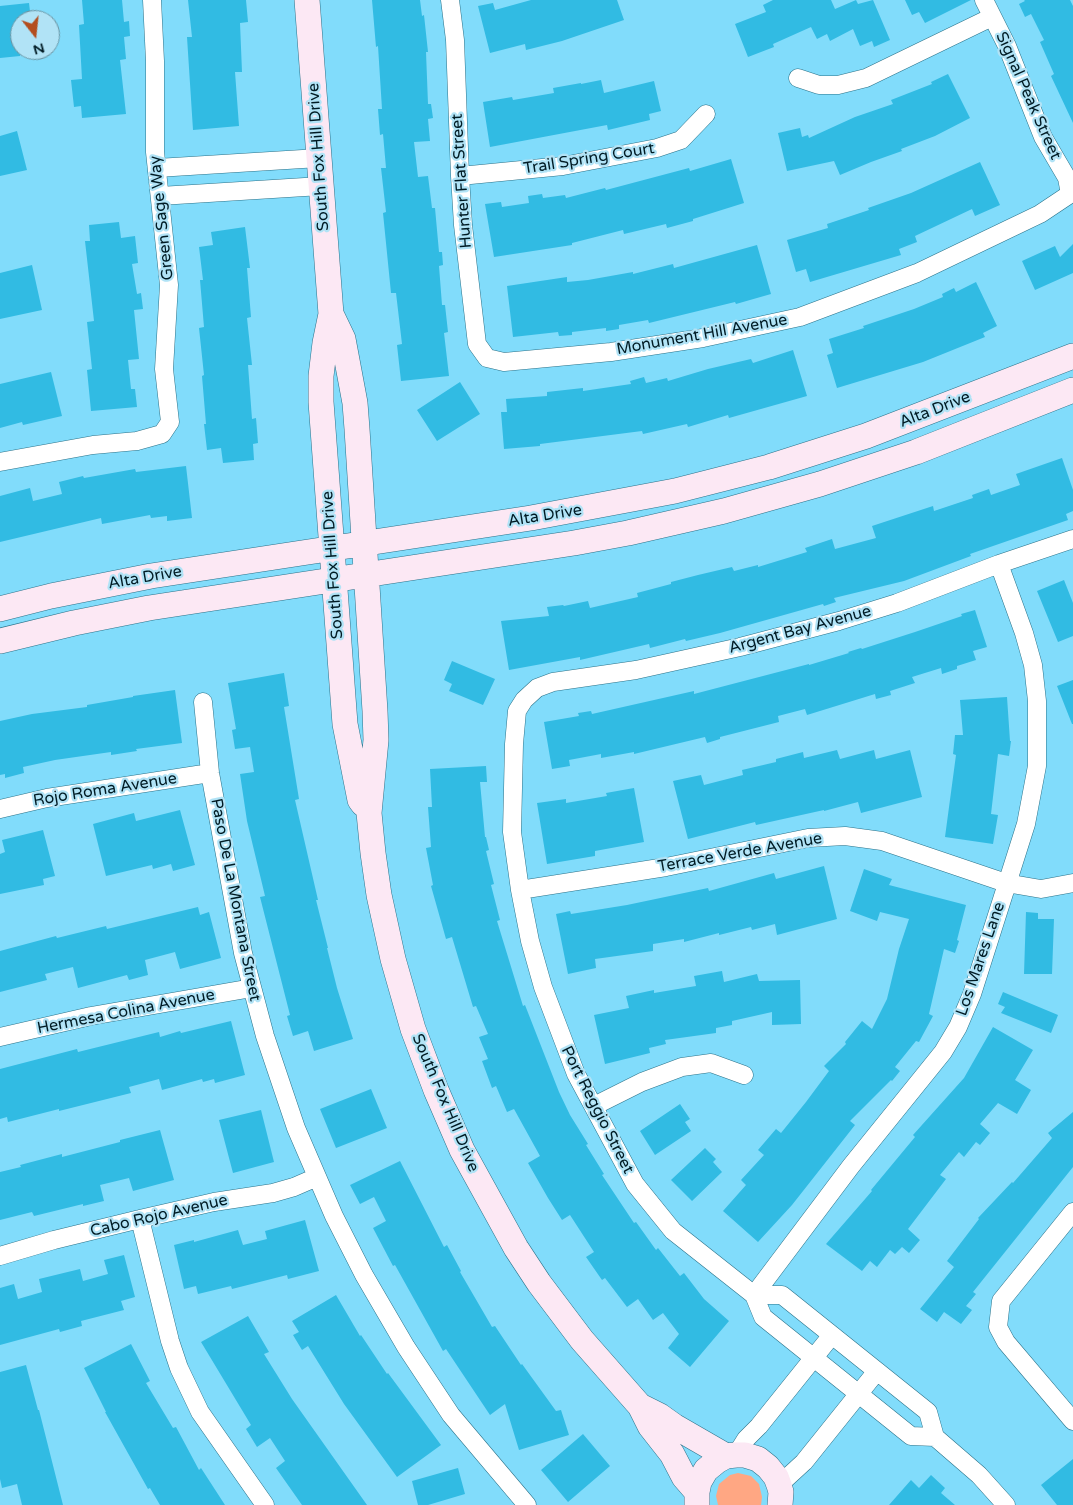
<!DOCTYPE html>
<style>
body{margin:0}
#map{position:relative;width:1073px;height:1505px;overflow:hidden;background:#81dcfb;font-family:"Varela Round",sans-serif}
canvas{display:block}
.north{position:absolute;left:10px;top:10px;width:50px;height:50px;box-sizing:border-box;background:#b1e3f6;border:1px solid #6a93a2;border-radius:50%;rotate:164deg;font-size:14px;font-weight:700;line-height:20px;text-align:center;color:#001b24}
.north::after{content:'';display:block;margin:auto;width:18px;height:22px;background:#b34e1f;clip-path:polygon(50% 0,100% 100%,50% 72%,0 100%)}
</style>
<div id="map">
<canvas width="1073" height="1505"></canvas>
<div class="north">N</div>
</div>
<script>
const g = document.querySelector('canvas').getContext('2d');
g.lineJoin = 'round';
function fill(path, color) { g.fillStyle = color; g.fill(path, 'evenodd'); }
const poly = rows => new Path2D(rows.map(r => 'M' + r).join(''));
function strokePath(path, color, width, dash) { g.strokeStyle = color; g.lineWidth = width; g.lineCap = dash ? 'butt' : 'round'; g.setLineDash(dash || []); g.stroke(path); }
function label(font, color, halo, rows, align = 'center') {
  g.font = font + ' "Varela Round",sans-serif'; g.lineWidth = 4.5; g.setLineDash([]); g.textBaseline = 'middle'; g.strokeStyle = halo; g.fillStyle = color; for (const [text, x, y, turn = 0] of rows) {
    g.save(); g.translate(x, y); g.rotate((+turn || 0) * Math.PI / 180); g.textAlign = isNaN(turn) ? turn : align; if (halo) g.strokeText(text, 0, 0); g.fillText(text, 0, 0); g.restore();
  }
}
const green = poly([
 [738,1473,751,1476,759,1484,762,1497,761,1505,718,1505,716,1496,719,1484,730,1475]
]);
const building = poly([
 [82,0,122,0,124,22,129,21,130,36,124,37,126,59,120,60,126,114,82,118,81,106,74,107,71,80,82,79,79,25,84,24],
 [188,0,246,0,248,22,240,23,242,72,235,72,239,126,193,130,187,37,192,37],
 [372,0,420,0,422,16,424,15,428,52,426,52,428,104,431,104,433,118,428,119,430,141,414,142,418,177,428,176,432,208,435,208,439,252,442,252,443,265,439,266,442,305,445,305,448,332,444,333,449,376,401,381,397,345,402,344,396,293,391,293,383,213,386,212,381,168,386,168,383,134,380,135,378,109,382,109,378,46,376,47],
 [531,0,617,0,624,20,562,41,526,50,525,44,490,53,478,6,493,3,495,10],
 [773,0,831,0,835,9,856,0,858,4,873,0,890,40,874,47,872,41,860,46,853,29,830,41,827,34,817,39,811,27,773,44,774,47,748,57,735,24,766,12,763,5],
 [905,0,971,0,925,23,919,12,912,15],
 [1024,0,1070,0,1073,6,1073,123,1051,76,1054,74,1040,42,1044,40,1031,14,1025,17,1019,4,1025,1],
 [29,3,31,20,20,20,20,56,0,58,0,6],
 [948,74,970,118,935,136,901,149,902,151,871,162,840,175,834,161,787,171,778,133,800,128,802,137,808,135,809,138,855,117,893,104,891,100,932,84,931,82],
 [601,80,604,93,654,81,661,111,649,114,650,120,608,130,607,125,490,147,483,102,512,97,513,100,554,93,553,88,581,83,581,84],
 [17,131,27,170,0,176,0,136],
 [731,159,744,203,693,219,693,221,667,228,666,224,624,234,623,230,572,243,572,245,494,257,485,204,501,202,502,207,529,203,528,196,542,194,543,198,565,195,566,198,605,188,606,190,689,168,690,171],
 [980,162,1000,205,975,216,972,209,915,236,917,242,899,249,901,255,810,282,806,269,796,272,787,240,828,228,827,224,869,210,868,208,911,193],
 [119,222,121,238,135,236,138,263,132,264,137,294,141,293,143,309,134,310,139,359,128,360,131,389,135,389,137,407,91,411,87,370,92,369,87,322,94,321,85,241,90,241,89,225],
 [245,227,250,268,247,268,251,317,247,318,252,365,248,365,252,419,256,418,258,443,253,444,254,460,223,463,221,448,207,450,204,424,206,424,202,376,204,375,199,328,204,327,200,280,203,280,199,247,213,245,211,232],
 [1073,244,1073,273,1035,290,1022,261,1055,246,1060,257],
 [757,245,771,294,736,304,735,302,649,323,648,320,619,325,619,329,606,331,606,328,572,332,572,335,559,336,558,332,513,337,507,286,567,277,567,282,588,280,633,272,633,274,673,264,674,268],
 [32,265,42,310,0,319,0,273],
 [976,282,997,326,983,333,985,337,923,362,837,388,827,355,833,353,829,339,864,328,863,326,914,309,943,297,942,294,954,288,956,292],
 [793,350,807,396,729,418,728,415,688,427,687,424,643,434,642,431,540,444,540,446,504,449,501,412,507,412,506,399,547,396,547,392,583,388,583,391,631,384,630,381,644,377,646,383,667,378,668,381,708,369,751,359,753,363],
 [51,372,62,416,23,425,22,422,0,428,0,384],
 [460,382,480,414,437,441,417,410],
 [1062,458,1073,490,1073,511,1066,514,1068,520,970,554,971,556,904,581,834,598,836,602,824,606,823,604,720,633,686,641,685,639,650,648,649,644,580,660,580,657,509,670,501,621,549,616,547,607,563,605,564,606,588,601,590,608,638,597,637,593,671,584,671,582,698,575,732,567,734,571,758,565,758,567,807,552,805,548,832,539,835,549,876,538,872,526,933,506,934,511,973,498,972,495,989,489,991,495,1020,485,1016,474],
 [186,466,192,518,167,521,167,516,151,518,150,515,102,524,101,518,0,542,0,496,30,488,33,501,62,494,59,482,83,476,84,478,135,469,136,472],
 [1064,580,1073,603,1073,636,1058,642,1037,591],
 [975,610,987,647,973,651,976,660,957,666,957,669,942,674,941,668,912,677,915,683,890,691,891,695,876,699,875,694,807,715,805,709,778,716,779,722,720,737,720,739,707,743,705,737,634,754,634,752,601,758,601,754,569,760,570,766,552,769,544,722,579,716,578,713,591,711,592,714,694,691,694,694,809,664,809,665,849,653,848,652,861,648,862,649,915,632,962,616,961,614],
 [452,661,495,679,483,705,449,691,452,684,444,680],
 [284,673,289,706,284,707,299,799,295,800,318,900,316,900,328,948,327,948,337,988,353,1039,314,1051,308,1031,293,1036,287,1016,290,1015,260,897,265,896,247,821,240,774,254,772,250,747,235,749,232,730,236,729,228,683],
 [1073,680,1073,724,1072,724,1057,686],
 [175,690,182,743,136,749,137,751,111,755,111,752,55,760,23,767,24,773,5,778,5,774,0,775,0,721,32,714,87,707,87,705,133,697,133,696],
 [1007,697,1010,741,1011,741,1009,756,998,754,991,814,998,815,993,844,945,837,956,755,953,754,955,735,963,735,960,700],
 [837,750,840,759,874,750,876,759,910,750,922,797,861,813,858,802,824,811,824,810,756,825,755,822,688,839,673,781,701,775,704,785,743,775,742,770,776,762,776,759,803,752,804,758],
 [486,766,487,782,480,782,485,837,486,837,489,850,486,851,494,884,491,885,500,920,497,921,523,1006,525,1005,559,1092,570,1115,588,1144,586,1145,604,1174,602,1175,634,1223,636,1222,656,1250,658,1248,680,1276,684,1273,704,1299,729,1321,690,1367,668,1348,679,1334,663,1313,653,1320,638,1299,627,1307,605,1278,602,1280,586,1257,594,1252,570,1215,562,1220,548,1198,528,1163,540,1156,514,1109,507,1112,496,1086,492,1088,482,1061,488,1059,479,1037,488,1034,476,1006,473,1007,452,937,446,939,431,886,433,885,426,848,431,847,428,807,432,807,430,769],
 [634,788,644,842,595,851,595,856,547,864,537,803,566,799,566,803,607,796,606,793],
 [180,810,195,865,173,871,171,864,153,869,152,865,106,876,93,824,134,813,136,821],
 [43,830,55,876,43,879,44,885,0,894,0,854,5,852,2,840],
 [824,866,837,919,777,935,775,924,752,930,751,927,719,935,719,933,684,942,684,939,653,944,653,951,595,959,596,968,568,974,556,914,570,911,571,914,627,905,708,888,709,891,774,873,776,879],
 [864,869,892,879,889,885,966,905,957,940,959,941,955,953,944,949,929,1014,933,1016,919,1042,916,1041,895,1067,900,1071,892,1081,891,1080,850,1121,855,1125,792,1205,758,1242,723,1211,746,1185,741,1180,764,1155,758,1150,776,1129,781,1133,806,1102,829,1071,824,1066,846,1044,845,1042,862,1021,872,1029,887,999,899,949,909,919,880,912,877,921,850,911],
 [198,907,200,915,209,912,221,958,180,969,175,952,145,960,148,975,129,980,127,975,78,988,73,967,45,974,47,980,0,992,0,951,56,936,57,938,106,926,107,929],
 [1026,912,1038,913,1038,919,1054,919,1052,974,1024,974],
 [722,971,724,982,757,974,759,981,800,980,801,1024,772,1025,772,1012,732,1021,732,1025,716,1028,716,1033,665,1040,666,1044,649,1048,650,1053,605,1064,594,1015,629,1008,626,996,654,990,654,993,696,986,694,976],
 [1003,992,1058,1015,1051,1033,1001,1013,1005,1007,998,1004],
 [231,1021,245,1075,215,1083,214,1079,203,1082,202,1079,162,1090,159,1079,129,1087,131,1093,59,1111,59,1109,8,1122,7,1117,0,1119,0,1069,77,1049,78,1052,159,1032,160,1037,180,1031,181,1033],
 [993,1027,1033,1050,1015,1080,1031,1090,1017,1114,998,1103,980,1124,990,1133,980,1145,976,1142,964,1157,959,1152,940,1175,946,1179,908,1229,920,1240,909,1253,902,1247,895,1254,890,1250,877,1267,870,1261,862,1271,826,1244,872,1191,871,1190,915,1137,913,1135,964,1078],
 [371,1089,387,1128,336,1148,320,1109],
 [680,1104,690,1119,685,1122,691,1131,655,1155,640,1131],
 [261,1110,274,1162,233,1173,219,1120],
 [1073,1112,1073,1167,973,1292,976,1294,966,1306,972,1310,961,1324,944,1312,937,1322,920,1309,954,1267,947,1261,979,1219,978,1218,1012,1182,1013,1183,1052,1138,1048,1133],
 [160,1130,174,1180,133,1191,129,1178,100,1185,104,1201,83,1206,83,1204,34,1216,32,1212,0,1220,0,1172,21,1167,20,1165,62,1154,62,1157,120,1142,120,1140],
 [705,1148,716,1159,713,1162,722,1172,692,1201,671,1180],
 [400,1161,444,1247,447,1245,461,1271,460,1272,492,1327,495,1326,521,1365,522,1364,556,1411,561,1410,569,1435,519,1450,505,1404,490,1415,446,1349,443,1351,395,1265,393,1266,373,1228,386,1221,374,1197,360,1204,350,1185],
 [305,1220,319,1271,288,1279,287,1275,232,1289,231,1286,198,1294,196,1286,184,1289,174,1245,194,1240,194,1242,238,1230,243,1245,267,1239,265,1231],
 [124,1255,135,1297,121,1301,124,1310,81,1321,82,1326,60,1332,59,1329,0,1345,0,1288,14,1284,18,1299,42,1292,39,1279,80,1269,83,1281,108,1274,104,1260],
 [336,1295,360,1336,361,1335,387,1374,388,1373,441,1445,397,1477,344,1404,308,1346,302,1350,293,1335,299,1332,292,1321],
 [248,1316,269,1352,264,1354,292,1399,367,1505,302,1505,276,1468,285,1461,270,1438,257,1447,246,1429,251,1425,201,1342],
 [131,1344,150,1381,146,1383,173,1428,176,1427,199,1470,201,1468,225,1505,160,1505,150,1488,148,1489,105,1412,106,1412,84,1368],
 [26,1365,38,1410,39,1410,63,1505,22,1505,17,1484,2,1488,0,1479,0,1372],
 [583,1434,610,1466,568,1502,541,1470],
 [1073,1459,1073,1505,1057,1505,1041,1485],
 [458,1468,465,1494,428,1505,418,1505,412,1481],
 [931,1475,945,1488,941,1493,955,1505,889,1505,911,1480,919,1488]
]);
const street = poly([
 [450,0,455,40,460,176,463,225,477,344,487,358,504,362,611,352,703,338,800,317,917,273,1040,214,1070,194,1067,178,1043,137,1007,46,984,0],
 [798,78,819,85,838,85,866,78,992,17],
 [157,168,319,158],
 [460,176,563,166,657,148,681,140,706,114],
 [160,196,321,186],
 [0,462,93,445,137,441,162,434,170,422,164,369,169,285,155,152,155,61,152,0],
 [203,702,210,773,243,953,265,1036,296,1128,334,1216,364,1275,406,1347,451,1415,527,1505],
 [0,809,47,798,210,773],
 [520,890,666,867,808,838,845,836,882,841,1006,883,1041,889,1073,883],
 [0,1037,91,1016,252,988],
 [594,1106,642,1082,682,1067,711,1063,744,1075],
 [1073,1212,1001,1301,998,1327,1006,1342,1073,1421],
 [140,1219,170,1341,179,1368,200,1412,265,1505],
 [0,1256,54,1240,140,1219,214,1202,273,1193,294,1187,317,1177],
 [754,1295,851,1166,943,1052,958,1027,972,994,1026,824,1037,766,1037,701,1033,665,1024,633,999,564],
 [754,1295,782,1295,928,1412,935,1437,979,1475,1006,1505],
 [935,1437,911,1436,763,1317,754,1295,673,1231,635,1184,576,1074,543,987,530,941,520,890,512,832,514,744,517,711,524,700,537,688,553,682,636,670,740,647,839,621,897,603,999,564,1073,539],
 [736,1455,746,1439,759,1426,832,1335],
 [779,1485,804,1462,877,1371]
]);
const secondary = poly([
 [307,0,331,314,325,343,321,376,321,402,345,724,360,800,363,804],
 [331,314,343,339,355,403,357,429,375,711,376,740,369,813,373,853,379,895,393,959,413,1029,436,1090,462,1150,516,1248,539,1283,582,1340,640,1406,650,1426,672,1454,684,1477,697,1492],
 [0,609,51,596,151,576,531,518,675,491,769,467,866,436,1073,356],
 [0,641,74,623,149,608,574,543,628,533,724,511,820,484,916,452,1073,390],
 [642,1407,660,1416,674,1426,726,1456],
 [697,1505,697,1492,699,1482,706,1470,717,1461,726,1456,736,1455,745,1455,758,1459,768,1467,776,1477,779,1485,781,1492,780,1505]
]);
const streetNames = [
 ["Signal Peak Street",1028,96,66],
 ["South Fox Hill Drive",319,157,-94],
 ["Trail Spring Court",589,159,-9],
 ["Hunter Flat Street",462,181,-94],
 ["Green Sage Way",162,218,-96],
 ["Monument Hill Avenue",702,335,-10],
 ["Alta Drive",935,410,-21],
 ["Alta Drive",545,516,-9],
 ["South Fox Hill Drive",333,565,-94],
 ["Alta Drive",145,578,-10],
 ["Argent Bay Avenue",800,630,-15],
 ["Rojo Roma Avenue",105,790,-9],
 ["Terrace Verde Avenue",740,853,-10],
 ["Paso De La Montana Street",235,900,79],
 ["Los Mares Lane",981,959,-71],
 ["Hermesa Colina Avenue",126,1012,-11],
 ["South Fox Hill Drive",445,1103,67],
 ["Port Reggio Street",597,1110,63],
 ["Cabo Rojo Avenue",159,1216,-13]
];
fill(green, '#ffa783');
fill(building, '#31bbe3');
strokePath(street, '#2b7289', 19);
strokePath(secondary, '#2b7289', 26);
strokePath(street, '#fff', 18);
strokePath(secondary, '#fce8f4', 25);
label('16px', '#001b24', '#b1e3f6', streetNames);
</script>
